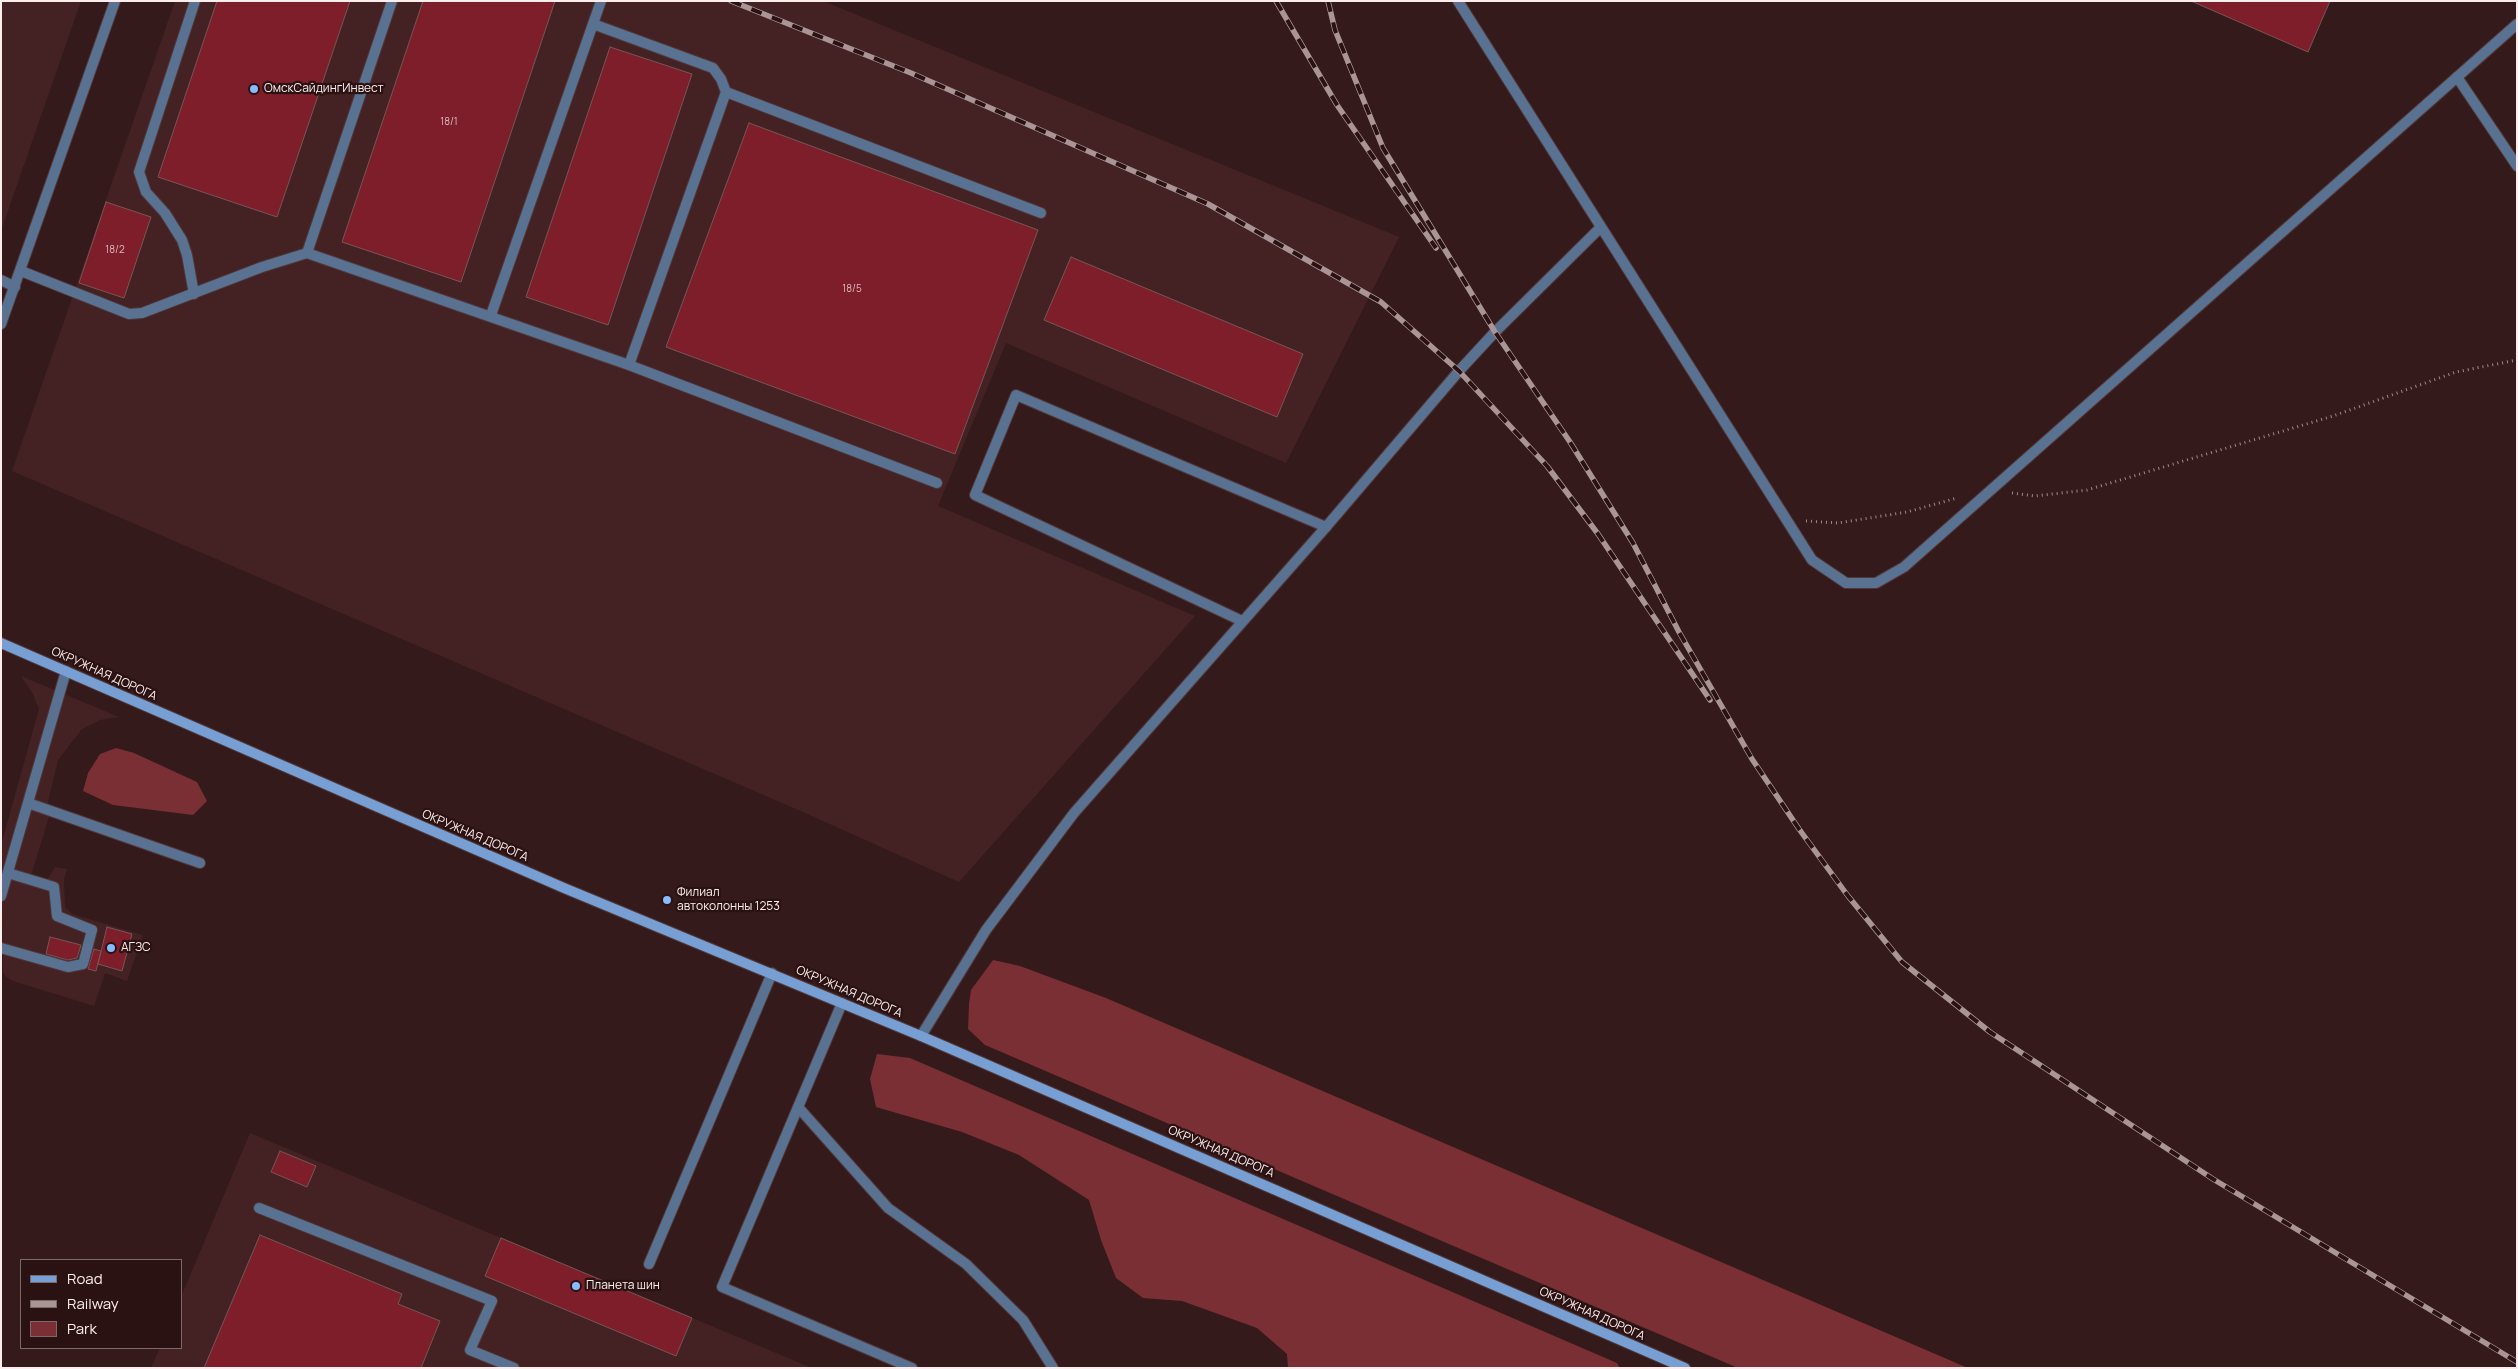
<!DOCTYPE html>
<meta charset="utf-8">
<style>
body{margin:0}
#map{position:relative;width:2518px;height:1369px;overflow:hidden;background:#351a1b;font-family:Manrope,sans-serif}
canvas{display:block}
.frame{position:absolute;inset:0;border:2px solid #fdeded;pointer-events:none}
.legend{position:absolute;left:20px;top:1259px;width:162px;height:90px;box-sizing:border-box;background:#2a1112;border:1px solid #7e696a;margin:0;padding:6px 9px;list-style:none;font-size:15px;color:#fdeded}
.legend li{display:flex;align-items:center;gap:10px;height:25px}
.legend b{width:25px;border:1px solid #7e696a}
</style>
<div id="map">
<canvas width="2518" height="1369"></canvas>
<div class="frame"></div>
<ul class="legend">
<li><b style="height:6px;background:#789fd3"></b>Road</li>
<li><b style="height:6px;background:#aa9596"></b>Railway</li>
<li><b style="height:14px;background:#792f34"></b>Park</li>
</ul>
</div>
<script>
const g = document.querySelector('canvas').getContext('2d');
g.lineJoin = 'round';
function fill(path, color) { g.fillStyle = color; g.fill(path, 'evenodd'); }
const poly = rows => new Path2D(rows.map(r => 'M' + r).join(''));
function strokePath(path, color, width, dash) { g.strokeStyle = color; g.lineWidth = width; g.lineCap = dash ? 'butt' : 'round'; g.setLineDash(dash || []); g.stroke(path); }
function label(font, color, halo, rows, align = 'center') {
  g.font = font + ' Manrope,sans-serif'; g.lineWidth = 4.5; g.setLineDash([]); g.textBaseline = 'middle'; g.strokeStyle = halo; g.fillStyle = color; for (const [text, x, y, turn = 0] of rows) {
    g.save(); g.translate(x, y); g.rotate((+turn || 0) * Math.PI / 180); g.textAlign = isNaN(turn) ? turn : align; if (halo) g.strokeText(text, 0, 0); g.fillText(text, 0, 0); g.restore();
  }
}
const built = poly([
 [1,1,81,1,1,231],
 [175,1,823,1,1399,237,1286,463,1006,343,938,506,1195,616,959,882,803,812,12,471],
 [21,676,119,717,100,720,82,729,58,760,48,802,51,810,30,879,40,881,48,878,55,867,67,869,64,879,65,907,72,914,143,935,127,981,105,973,94,1006,13,981,5,976,3,971,1,845,39,709,33,694],
 [250,1133,812,1368,151,1368,160,1348,181,1348,181,1297]
]);
const green = poly([
 [116,748,134,753,197,782,207,801,193,815,113,805,83,791,88,773,100,754],
 [993,960,1020,966,1106,998,1968,1368,1738,1368,985,1045,968,1029,969,1004,971,990],
 [877,1054,910,1058,1617,1363,1620,1368,1288,1368,1287,1354,1257,1328,1182,1301,1143,1298,1116,1278,1101,1240,1089,1200,1019,1155,962,1132,876,1107,870,1079]
]);
const building = poly([
 [217,1,350,1,277,217,158,177,217,1],
 [423,1,555,1,461,282,342,242,423,1],
 [2191,1,2330,1,2308,52,2191,1],
 [610,47,692,74,608,325,526,297,610,47],
 [749,123,1038,230,955,454,666,347,749,123],
 [106,202,151,217,124,298,79,283,106,202],
 [1071,257,1303,354,1277,417,1044,320,1071,257],
 [107,927,132,934,122,971,98,964,107,927],
 [50,937,81,945,77,958,68,960,46,954,50,937],
 [94,949,101,951,96,971,88,969,94,949],
 [280,1151,316,1166,307,1187,271,1172,280,1151],
 [260,1235,402,1294,398,1304,440,1321,421,1368,204,1368,260,1235],
 [501,1238,692,1318,676,1356,485,1276,501,1238]
]);
const path = poly([
 [2012,493,2035,496,2087,490,2333,416,2456,372,2517,360],
 [1806,521,1838,523,1907,512,1957,498]
]);
const service = poly([
 [593,24,713,68,721,79,726,92],
 [2457,77,2517,166],
 [307,253,629,365,937,483],
 [21,271,129,314,142,313,262,267,307,253,392,1],
 [1,280,15,287],
 [194,294,187,255,182,240,165,213,146,192,139,172,195,1],
 [491,315,601,1],
 [629,365,726,92,1041,213],
 [1242,621,975,495,1016,395,1326,527],
 [28,803,200,863],
 [1,896,66,671],
 [1,948,68,967,83,964,92,930,57,916,54,887,8,873],
 [842,1003,722,1287,912,1368],
 [798,1107,888,1208,966,1264,1023,1320,1053,1368],
 [259,1208,492,1301,470,1350,514,1368],
 [649,1264,772,973]
]);
const minor = poly([
 [1458,1,1812,560,1846,583,1876,583,1904,567,2517,24],
 [1,324,115,1],
 [921,1036,986,930,1074,813,1326,527,1459,371,1495,332,1600,228]
]);
const secondary = poly([
 [1,643,564,888,921,1036,1685,1368]
]);
const rail = poly([
 [731,1,911,73,1208,204,1381,302,1459,371,1547,466,1598,534,1710,700],
 [1276,1,1337,105,1436,248],
 [1328,1,1335,30,1383,148,1495,332,1570,442,1633,543,1679,632,1752,759,1799,829,1848,896,1902,962,1990,1032,2213,1179,2517,1362]
]);
const markers = [
 [254,89,5,"#89bafc"],
 [667,900,5,"#89bafc"],
 [111,948,5,"#89bafc"],
 [576,1286,5,"#89bafc"]
];
const numberNames = [
 ["18/1",449,122],
 ["18/2",115,250],
 ["18/5",852,289]
];
const poiNames = [
 ["ОмскСайдингИнвест",264,89],
 ["Филиал",677,893],
 ["автоколонны 1253",677,907],
 ["АГЗС",121,948],
 ["Планета шин",586,1286]
];
const streetNames = [
 ["ОКРУЖНАЯ ДОРОГА",104,674,24],
 ["ОКРУЖНАЯ ДОРОГА",475,836,23],
 ["ОКРУЖНАЯ ДОРОГА",849,992,23],
 ["ОКРУЖНАЯ ДОРОГА",1221,1152,23],
 ["ОКРУЖНАЯ ДОРОГА",1592,1314,24]
];
fill(built, '#442223');
fill(green, '#792f34');
fill(building, '#7e1e2a');
strokePath(building, '#765656', 1);
strokePath(service, '#513838', 12);
strokePath(minor, '#513838', 12);
strokePath(secondary, '#513838', 12);
strokePath(path, '#9e8989', 3, [1, 4]);
strokePath(service, '#5a7292', 10);
strokePath(minor, '#5a7292', 10);
strokePath(secondary, '#789fd3', 10);
strokePath(rail, '#aa9596', 5.5);
strokePath(rail, '#2a1112', 4, [11]);
for (const [x, y, r, color] of markers) { const dot = new Path2D(); dot.arc(x, y, r, 0, 2 * Math.PI); g.fillStyle = color; g.fill(dot); strokePath(dot, '#2a1112', 2); }
label('10px', '#ddb9bc', null, numberNames);
label('12px', '#fdeded', '#2a1112', poiNames, 'left');
label('12px', '#fdeded', '#2a1112', streetNames);
</script>
